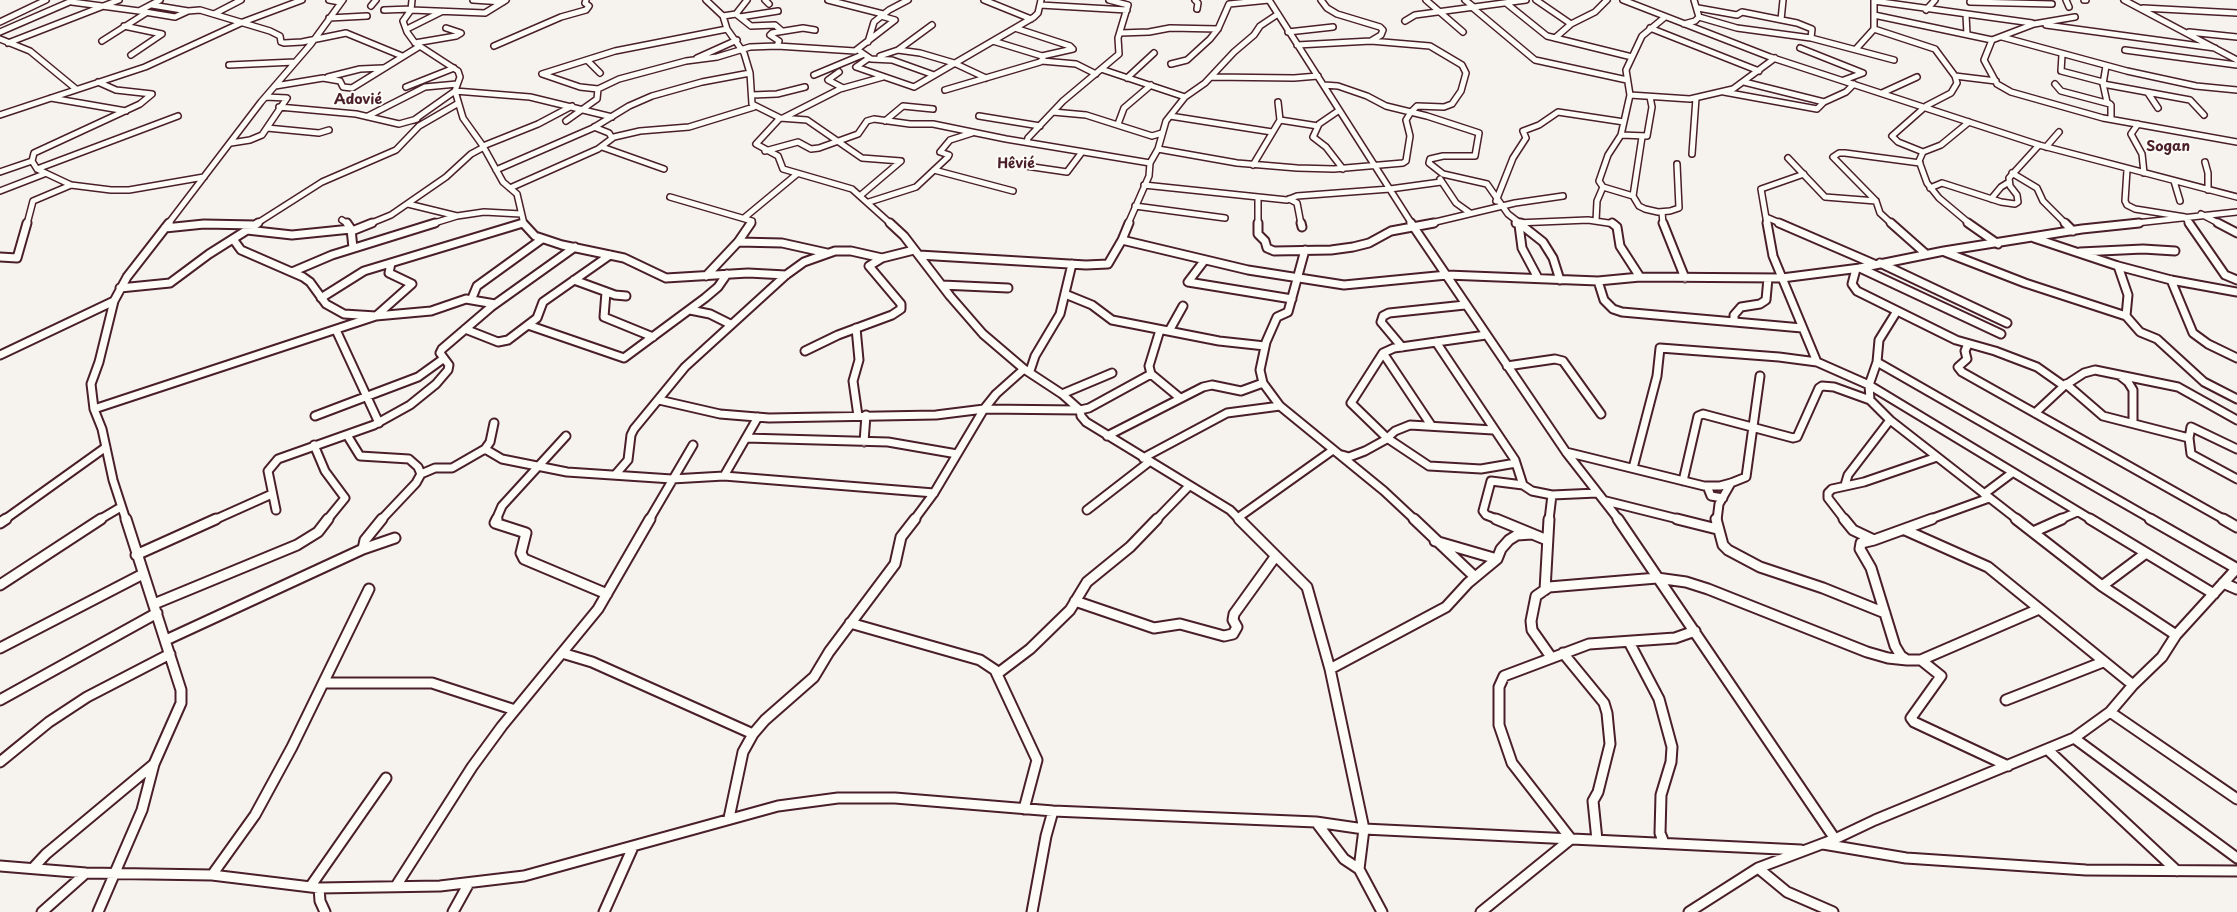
<!DOCTYPE html>
<meta charset="utf-8">
<style>
body{margin:0}
canvas{display:block;background:#f6f3ef}
</style>
<canvas width="2237" height="912"></canvas>
<script>
const g = document.querySelector('canvas').getContext('2d');
g.lineJoin = 'round';
const poly = rows => new Path2D(rows.map(r => 'M' + r).join(''));
function strokePath(path, color, width, dash) { g.strokeStyle = color; g.lineWidth = width; g.lineCap = dash ? 'butt' : 'round'; g.setLineDash(dash || []); g.stroke(path); }
function label(font, color, halo, rows, align = 'center') {
  g.font = font + ' "Playpen Sans",sans-serif'; g.lineWidth = 4; g.setLineDash([]); g.textBaseline = 'middle'; g.strokeStyle = halo; g.fillStyle = color; for (const [text, x, y, turn = 0] of rows) {
    g.save(); g.translate(x, y); g.rotate((+turn || 0) * Math.PI / 180); g.textAlign = isNaN(turn) ? turn : align; if (halo) g.strokeText(text, 0, 0); g.fillText(text, 0, 0); g.restore();
  }
}
const minorFar2 = poly([
 [160,0,139,11,175,17,188,11,200,10,270,31,280,36,281,42,284,43,302,42,346,33,402,56],
 [329,0,340,2],
 [412,0,411,10,403,21,407,32,415,43,458,71,460,77,455,91,463,118,483,146,503,182,517,194,524,224],
 [473,0,503,2],
 [706,0,723,16,727,29,744,53,750,73,752,104,780,118,756,144,778,156,783,169,852,189,891,224],
 [765,0,769,4],
 [828,0,883,14],
 [984,0,1031,19],
 [1195,0,1198,3,1197,9],
 [1269,0,1412,224],
 [1321,0,1327,8,1337,14,1380,27,1383,30,1381,35,1371,41],
 [1426,0,1463,32],
 [1465,0,1475,8],
 [1536,0,1571,24],
 [1623,0,1770,57,2039,145,2237,197],
 [2066,0,2069,7],
 [2084,0,2086,0],
 [2124,0,2237,60],
 [1874,1,2032,23],
 [72,2,139,11],
 [1970,2,2052,4],
 [1506,3,1547,36,1632,57],
 [152,5,188,11],
 [1040,5,1127,10],
 [371,6,376,0],
 [1473,8,1535,60,1627,80],
 [1698,8,1737,15,1742,12,1797,23,1812,29,1811,38],
 [2143,8,2237,13],
 [384,10,411,9],
 [411,10,485,13,506,0],
 [1926,10,1935,0],
 [214,14,241,0],
 [736,14,751,26,775,25,782,31],
 [1874,15,1992,40],
 [1966,15,1967,34],
 [723,16,736,14,747,0],
 [740,17,778,11],
 [1665,17,1642,36,1626,70,1630,95,1621,135,1608,155,1599,181,1603,187,1633,196,1639,206,1645,209,1658,212,1670,211,1679,208,1677,164],
 [1699,17,1737,28,1811,38,1894,60],
 [2075,17,2034,24,1992,40,1984,60,1997,84,2011,92,2103,118,2237,142],
 [329,18,367,16],
 [1781,20,1783,0],
 [1405,21,1415,15,1526,0],
 [0,22,46,0],
 [1684,24,1695,21,1699,17,1694,0],
 [2046,25,2215,48],
 [124,26,162,34,131,55],
 [1650,28,1759,71],
 [407,29,441,12],
 [727,29,615,51,542,74,580,87,598,89,619,79,686,61,717,57,750,47,777,46,855,51,895,20,881,16],
 [1874,29,1935,49,1955,76,1957,83,1951,93,1926,106,1892,136,1898,142,1923,152],
 [0,32,74,0],
 [1288,32,1333,27],
 [2189,32,2237,37],
 [1120,33,1149,32,1170,28,1218,29],
 [2002,37,2127,71,2196,86,2237,90],
 [1555,38,1571,24,1595,12,1607,0],
 [0,39,30,51,76,89],
 [102,41,146,13],
 [993,41,1042,56,1073,49,1070,46,1015,28],
 [868,42,874,22,889,10,908,0],
 [8,43,119,0],
 [415,43,456,36,461,33,446,28],
 [494,46,561,17,586,10,589,6,585,3,586,0],
 [777,46,779,41,770,35,772,33,803,28,815,30],
 [1800,48,1863,73,1844,80],
 [1856,49,1874,29,1874,0],
 [858,50,871,59,892,60,934,75],
 [898,50,920,53,954,63,986,78],
 [2125,50,2237,65],
 [2062,55,2061,71,2103,82],
 [880,56,898,50,932,25],
 [697,58,737,40],
 [869,58,856,67,914,87,1034,17,1038,13,1041,0],
 [587,60,600,73],
 [1042,61,1076,64,1096,74],
 [1171,64,1187,60,1210,39,1218,29,1229,4,1269,0],
 [229,65,295,62],
 [2106,66,2103,84,2107,102,2111,105,2111,118],
 [1101,69,1185,97],
 [839,72,828,80,843,88],
 [814,75,862,55],
 [1955,76,1996,81],
 [328,77,360,69,383,68],
 [1211,77,1294,78,1318,76],
 [1127,78,1154,53],
 [98,82,116,90,152,94,140,104,34,153,32,161,37,169,71,185,111,190,129,190,204,177],
 [1744,82,1824,102],
 [2055,84,2061,91,2110,104],
 [2103,84,2190,100,2204,115],
 [1324,85,1338,86,1367,96,1386,106,1427,116,1479,133,1475,156,1443,156,1430,159,1429,163,1443,174,1487,184,1508,214,1521,224],
 [275,86,323,78,340,81,343,87,352,88,420,46],
 [406,87,454,68],
 [945,90,1040,62,1043,59,1042,56],
 [1724,92,1817,109,1824,102,1846,92,1854,84],
 [1882,93,1917,77],
 [2148,93,2158,108],
 [752,95,777,94,805,87],
 [1630,95,1690,99,1733,89,1775,58],
 [51,98,126,111],
 [279,107,356,114,399,124,417,119],
 [1338,111,1319,124,1313,137,1326,147,1343,169],
 [1053,112,1086,115,1152,136,1162,133],
 [0,115,145,67,243,22,302,0],
 [368,116,425,87,457,84],
 [979,116,1040,126],
 [1170,116,1272,132],
 [780,118,807,120,862,158,901,161,861,195],
 [783,118,840,89,883,77],
 [414,120,455,91,530,97,612,117],
 [1280,120,1318,126],
 [566,121,597,99,598,89],
 [885,121,903,106,933,109],
 [1969,122,1941,145,1923,152,1919,161,1927,183,1939,198,1970,224],
 [1118,124,1124,108,1151,85],
 [2138,124,2131,134,2142,154,2144,173],
 [594,127,609,133,612,138],
 [267,128,319,133,329,130],
 [1621,135,1647,136,1652,107,1650,97],
 [1027,142,1028,138,1063,101,1119,54,1118,38,1128,5,1109,0],
 [231,143,250,140,262,135,287,98,266,97],
 [483,146,538,124,572,106],
 [602,147,664,169],
 [2046,147,2059,132],
 [1158,149,1237,163,1297,168,1334,169,1403,163,1406,161,1410,136,1406,120,1411,112,1417,106,1444,107,1452,104,1461,91,1466,73,1462,65,1430,46,1371,41,1297,45],
 [765,151,798,142,811,149,819,148,858,134,867,121,874,119,910,124,933,124,1006,139,1150,163],
 [1692,154,1696,98],
 [1788,158,1825,197,1876,201],
 [2205,162,2208,173,2208,190],
 [1253,165,1280,120,1278,102],
 [1026,166,1067,172,1082,152],
 [37,169,178,116],
 [496,170,593,128,629,106,652,96,702,82,750,73],
 [934,170,1013,191],
 [2127,170,2125,201,2127,205,2135,209,2185,217,2190,224],
 [0,172,32,161],
 [2012,173,2037,188,2043,201,2066,224],
 [1440,179,1456,203,1470,213],
 [2174,181,2180,201],
 [1144,185,1287,200,1297,196,1390,189,1441,182],
 [510,188,598,149,614,137,640,131,689,127,754,107],
 [1930,188,1942,183,2001,202,2015,204,2018,202,2017,195,2010,186,2009,178,2039,145],
 [0,191,44,174],
 [1633,196,1642,137],
 [670,197,752,221,750,224],
 [1258,197,1258,224],
 [1289,199,1297,203,1301,224],
 [1991,199,2001,187,2009,182],
 [1496,201,1513,158,1526,138,1523,131,1539,125,1558,112,1624,122],
 [869,202,916,187,948,157,949,155,940,152,950,140,972,133],
 [408,204,457,216],
 [1135,206,1225,218],
 [1662,212,1663,224],
 [2201,214,2220,224],
 [1766,217,1782,224],
 [744,218,797,174],
 [342,220,348,224],
 [1596,221,1597,201,1603,187],
 [1516,223,1588,220,1615,224],
 [27,224,33,201,71,185],
 [168,224,261,102,311,44,343,0],
 [204,224,207,224],
 [256,224,322,182,396,150,419,126,457,104],
 [369,224,391,215,446,177,471,154,484,147],
 [431,224,457,216,484,212,521,214],
 [520,224,523,223],
 [1128,224,1149,176,1150,163,1158,149,1166,121,1185,97,1205,83,1234,52,1254,35,1260,26,1278,14],
 [1427,224,1515,203,1563,196],
 [1767,224,1761,189,1804,174],
 [1892,224,1880,213,1876,201,1833,157,1839,153,1845,153,1920,163],
 [2127,224,2237,212]
]);
const minorFar1 = poly([
 [347,223,351,229,353,248],
 [523,223,535,236,562,245,624,258,666,278,748,273,786,275],
 [890,223,904,236,950,296,983,334,1024,369,1062,394,1080,410,1081,416,1086,422,1230,510,1240,520],
 [1258,223,1258,234,1265,241,1267,248,1274,251,1331,250,1353,247,1369,243,1391,231,1434,223],
 [1301,223,1302,227],
 [1411,223,1566,452,1619,520],
 [1516,223,1521,223],
 [1519,223,1543,242,1553,258,1560,280],
 [1612,223,1617,227,1620,246,1640,277],
 [1663,223,1685,278],
 [1767,223,1773,256,1817,362],
 [1779,223,1874,264],
 [1891,223,1926,254],
 [1968,223,1998,244],
 [2065,223,2073,231],
 [2189,223,2225,275,2237,280],
 [2218,223,2237,233],
 [1519,225,1522,248,1538,278],
 [165,228,204,224,255,225,258,223],
 [247,230,292,235,351,229],
 [352,231,372,223],
 [2034,238,2118,266,2171,280,2237,292],
 [233,239,241,250,303,277,310,282,326,304,344,314,376,316,431,311,466,299,495,304],
 [1122,240,1248,270,1344,285,1447,275,1598,281,1640,277,1782,278,1860,268,1944,251,2082,229,2139,223],
 [738,242,782,243,827,253],
 [1305,250,1288,312,1277,317,1266,342,1260,370,1263,383,1280,406,1384,491,1415,520],
 [1945,252,2025,283,2126,316,2140,332,2157,339,2204,382,2237,399],
 [2080,252,2143,249,2175,251],
 [919,255,1086,265,1108,264,1122,240,1129,223],
 [0,257,17,258,27,223],
 [1204,261,1188,282,1292,299],
 [1880,263,2007,323],
 [2118,266,2128,295,2126,316],
 [1860,268,2001,334],
 [1856,269,1852,284,1857,291,1956,340,1995,351,2037,367,2064,386],
 [292,272,332,255,435,223],
 [706,276,738,242,751,223],
 [574,280,615,295,626,296],
 [2171,280,2193,333,2208,344,2237,358],
 [1598,281,1604,300,1613,309,1622,312,1802,328],
 [942,285,1008,288],
 [120,288,170,283,209,254,255,225],
 [606,292,604,317,653,337],
 [1065,294,1092,305,1112,320,1219,341,1265,346],
 [321,298,364,271,523,223],
 [472,298,477,286,542,239],
 [690,310,710,314,730,324],
 [1897,311,1879,340,1877,362,1869,385,1870,400,1890,420,2018,520],
 [1734,321,1734,315,1741,307,1760,304,1766,300,1768,278],
 [528,325,624,358,705,298,718,287,727,274],
 [856,328,859,360,853,381,858,416],
 [465,329,498,342,508,340,537,318,543,302,610,255],
 [336,330,379,423],
 [1160,330,1149,366,1151,374,1180,398],
 [1169,331,1183,306],
 [1436,342,1515,460,1523,485],
 [1968,344,1965,351,1967,359,1958,367,1962,372,2225,520],
 [1402,347,1381,322,1383,316,1389,313,1465,305],
 [805,351,838,335,892,315,901,309,901,304,869,266,882,258,914,250],
 [1383,353,1351,403,1387,438,1429,466,1481,469,1516,463],
 [0,355,114,301],
 [1877,362,2153,520],
 [1507,366,1555,359,1563,361,1601,414],
 [1030,371,1035,356,1060,314,1072,264],
 [2119,375,2128,382,2133,390,2133,422],
 [2066,384,2103,416,2189,438],
 [1062,394,1112,373],
 [659,400,720,414,769,418,936,415,984,409,1080,410,1089,408,1151,374],
 [94,409,376,316,412,284,389,273,391,263],
 [2035,413,2064,386,2084,373,2095,370,2178,387,2237,420],
 [315,416,418,377,443,359],
 [1431,425,1383,353,1394,348,1486,335],
 [347,435,360,456,409,459,418,467,421,474],
 [1107,436,1203,387,1212,385,1241,391,1263,383],
 [746,438,888,442,957,454],
 [864,442,866,415],
 [314,445,325,471,345,498,327,520],
 [485,449,502,459,567,472,672,479,724,476,934,493],
 [2237,449,2191,427,2189,438,2191,454,2237,479],
 [1566,452,1704,486,1720,486,1731,483,1746,477,1760,376],
 [1342,455,1349,457,1365,451,1385,440,1395,431,1410,425,1493,430],
 [1143,458,1227,413,1280,406],
 [1633,468,1657,376,1660,348,1779,357,1817,362,1869,385,2092,520],
 [615,475,628,460,631,435,634,429,685,367,786,275,804,262,835,251,851,251,882,258],
 [724,476,758,417],
 [1683,481,1698,416,1703,414,1793,438,1797,437,1819,388,1822,386,1834,387,1870,400],
 [1845,485,1848,475,1890,420],
 [1707,486,1711,496,1723,498],
 [1984,494,2012,473],
 [1606,501,1682,520],
 [276,510,268,471,278,459,374,425,410,405,436,384,448,370,449,365,440,353,442,349,491,307,575,247],
 [1087,510,1149,462],
 [1239,517,1333,450],
 [4,520,106,447],
 [99,520,121,507],
 [126,520,113,480,102,429,94,409,91,384,99,362,114,301,127,277,169,223],
 [214,520,272,494],
 [381,520,416,483,421,474,435,468,452,468,485,449,490,442,494,423],
 [496,520,502,506,566,436],
 [649,520,693,445],
 [914,520,934,493,984,409,996,394,1024,369],
 [1156,520,1189,486],
 [1499,520,1486,515,1483,511,1491,481,1523,485,1532,491,1552,495,1597,493],
 [1549,520,1552,495],
 [1717,520,1719,504,1731,483],
 [1845,520,1828,498,1828,493,1832,489,1864,482,1937,457],
 [1928,520,1989,498],
 [2059,520,2077,512]
]);
const minor = poly([
 [497,519,495,523,526,533,521,553,524,559,607,594],
 [1239,519,1307,587,1330,669,1364,829,1359,869,1382,912],
 [1414,519,1475,577],
 [1496,519,1547,540],
 [1618,519,1835,839],
 [1677,519,1717,529],
 [1716,519,1723,545,1728,550,1760,567,1823,588,1885,613],
 [1844,519,1853,530,1874,540,1932,519],
 [2016,519,2102,586,2176,635],
 [2090,519,2214,594],
 [2150,519,2236,568],
 [2223,519,2237,527],
 [0,523,6,519],
 [1905,530,1988,567,2133,685],
 [2033,532,2062,519],
 [1874,540,1861,543,1860,549,1871,568,1895,646,1901,656,1907,660,1921,660,2039,609],
 [1435,541,1497,559],
 [363,549,365,540,382,519],
 [136,555,216,519],
 [2223,583,2237,589],
 [0,585,101,519],
 [2102,586,2146,553],
 [1545,590,1549,519],
 [1075,601,1154,628,1180,624,1224,636,1233,634,1237,627,1233,620,1234,614,1275,557],
 [154,604,297,545,318,532,328,519],
 [850,623,980,660,995,670,1037,760,1024,809],
 [166,640,363,549,395,538],
 [1629,642,1659,699,1672,747,1671,762,1661,795,1660,833,1664,843],
 [0,648,143,574],
 [562,653,592,662,753,734],
 [1563,653,1604,703,1607,713,1610,744,1598,792,1593,801,1597,840],
 [1551,657,1532,630,1531,621,1536,596,1549,587,1657,578,1686,582,1708,589,1867,652,1888,658,1907,660],
 [1921,660,1941,676,1911,718,1914,722,2008,766],
 [1330,669,1446,607,1468,583,1497,559,1501,549,1509,540,1517,535,1532,534],
 [997,674,1030,649,1070,610,1087,582,1130,547,1157,519],
 [324,683,432,683,515,710],
 [0,700,157,613],
 [2006,700,2103,662],
 [2110,712,2237,799],
 [2074,738,2237,858],
 [2048,750,2177,871],
 [0,762,49,722,87,697,170,654],
 [729,818,743,752,753,734,765,720,814,677,829,652,895,564,901,537,915,519],
 [1316,822,1344,859,1359,869],
 [1823,844,1906,858,2086,870,2237,871],
 [0,866,86,873,212,875,319,888,440,886,524,876,778,806,838,798,895,798,1053,811,1316,822,1364,829,1801,850],
 [34,867,46,854,154,764],
 [1758,868,1787,892,1833,912],
 [212,875,255,815,292,747,369,589],
 [396,886,472,767,502,726,598,609,650,519],
 [310,887,386,778],
 [319,888,320,901,325,912],
 [42,912,86,873],
 [98,912,142,810,154,764,181,703,181,690,126,519],
 [453,912,469,883],
 [604,912,633,847],
 [1032,912,1046,836,1053,811],
 [1481,912,1571,839,1512,763,1499,725,1499,687,1504,676,1589,644,1675,638,1695,631],
 [1689,912,1758,868,1835,839,1875,820,2074,738,2110,712,2133,685,2162,657,2176,635,2237,568]
]);
const farQuarternames = [
 ["Adovié",358,100],
 ["Sogan",2168,147],
 ["Hêvié",1016,164]
];
strokePath(minorFar2, '#4a1f2b', 8);
strokePath(minorFar1, '#4a1f2b', 11);
strokePath(minor, '#4a1f2b', 13);
strokePath(minorFar2, '#fdfcf7', 5);
strokePath(minorFar1, '#fdfcf7', 7);
strokePath(minor, '#fdfcf7', 9);
label('bold 14px', '#4a1f2b', '#fdfcf7', farQuarternames);
</script>
